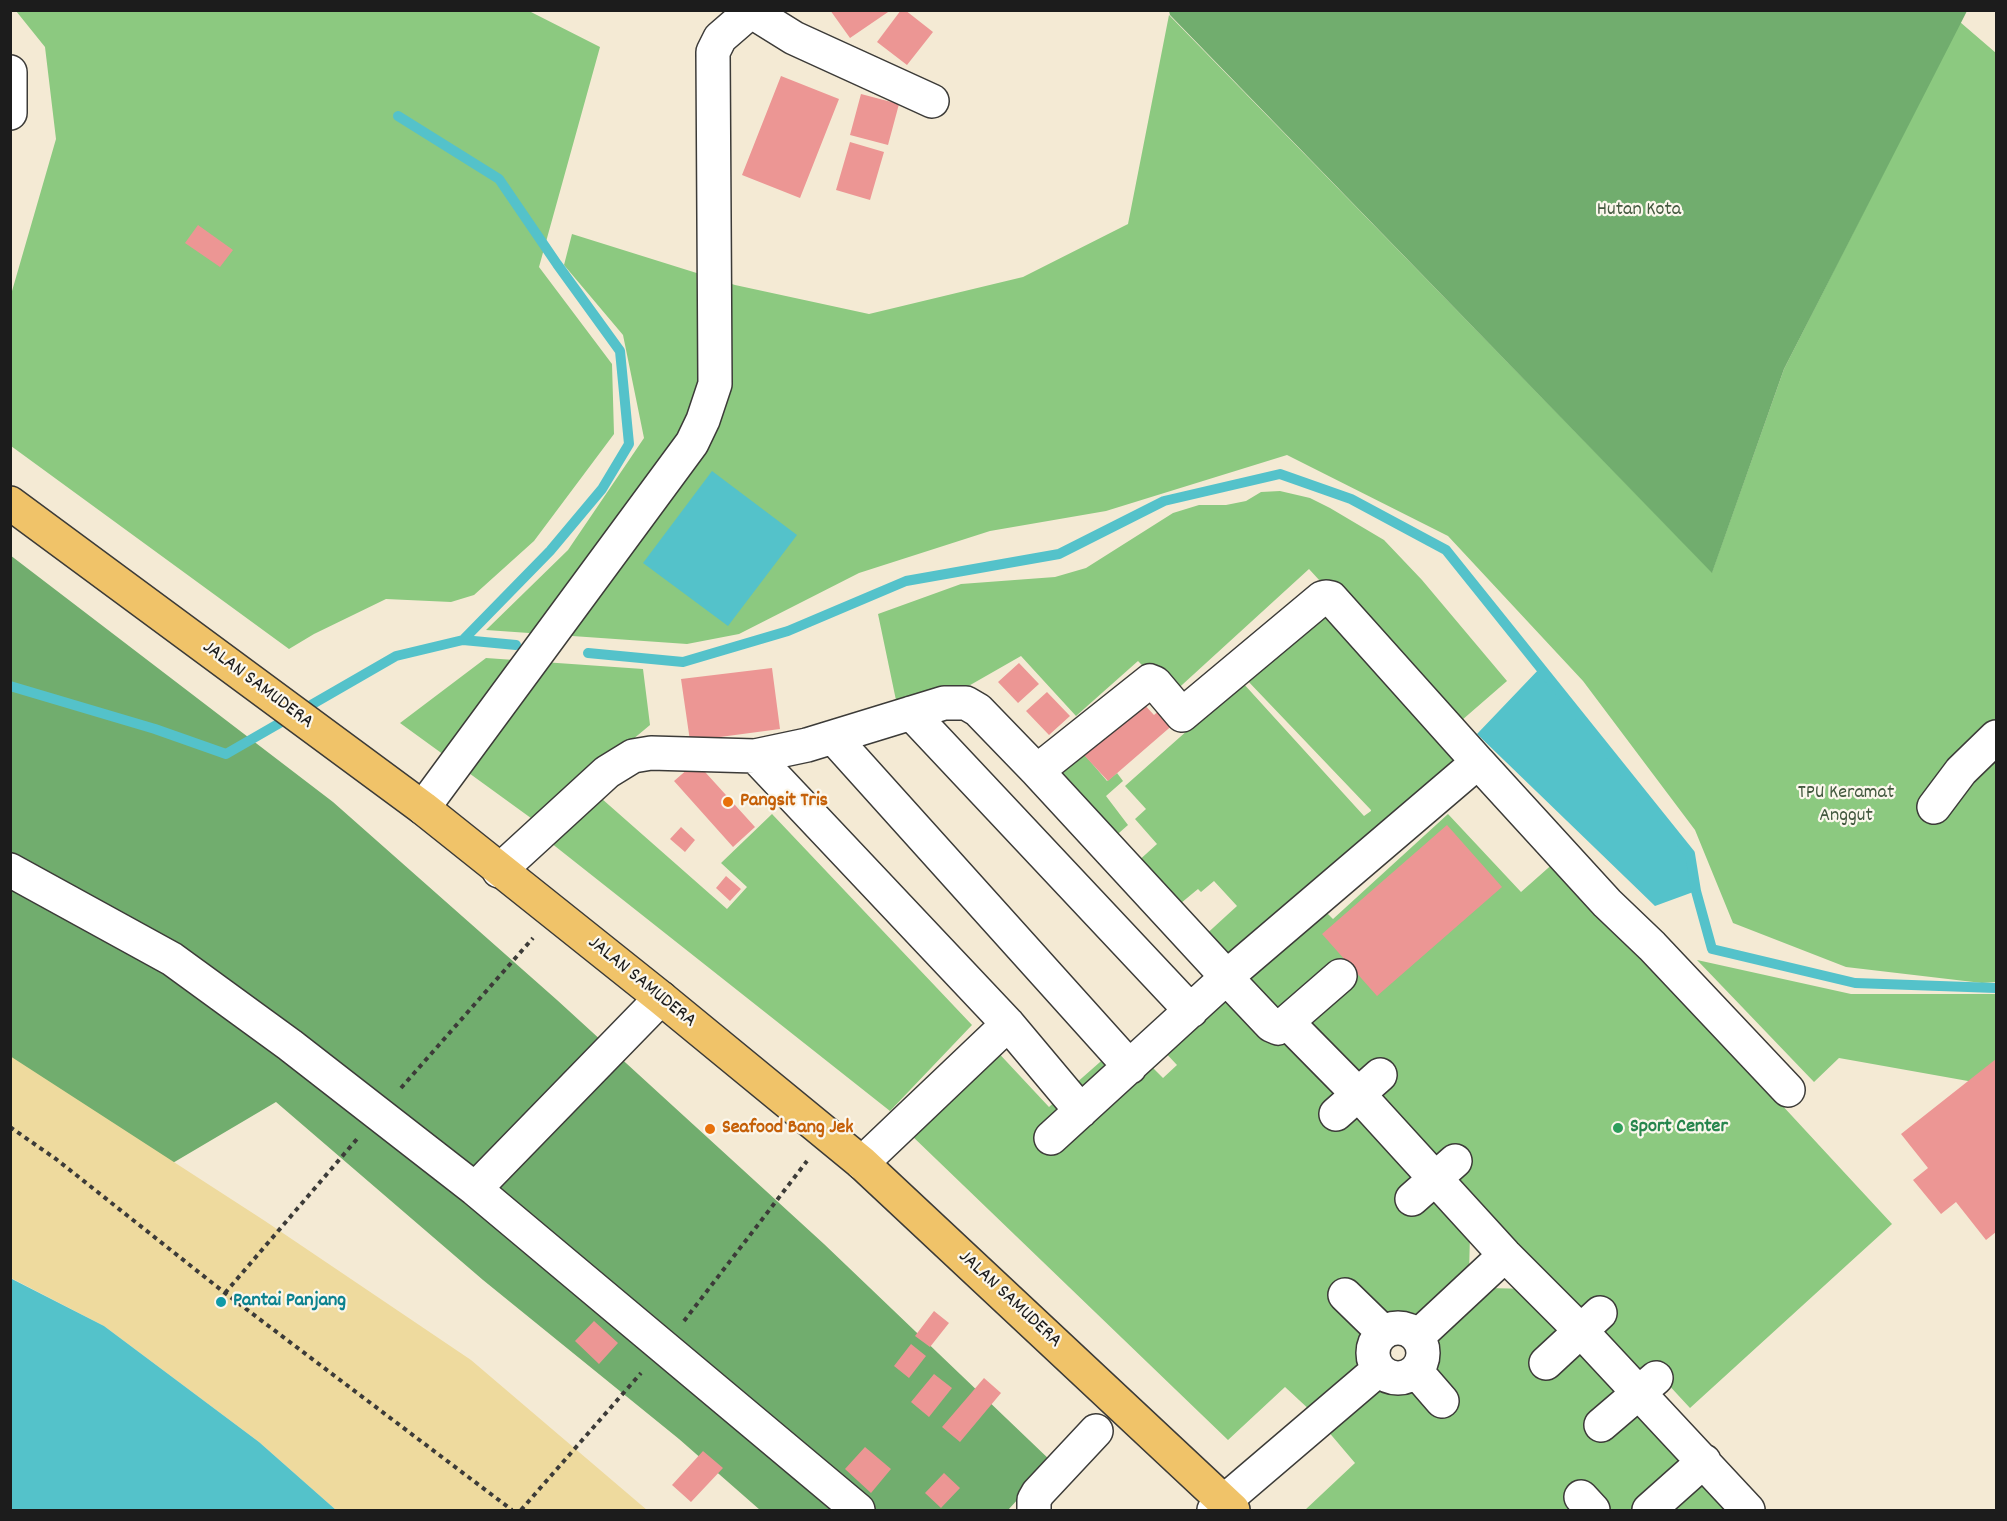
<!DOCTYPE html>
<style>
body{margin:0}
#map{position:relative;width:2007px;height:1521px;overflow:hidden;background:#f4ead4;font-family:Dekko,sans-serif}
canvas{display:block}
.frame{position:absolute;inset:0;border:12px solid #1c1c1c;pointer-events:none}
</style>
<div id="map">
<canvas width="2007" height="1521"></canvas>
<div class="frame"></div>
</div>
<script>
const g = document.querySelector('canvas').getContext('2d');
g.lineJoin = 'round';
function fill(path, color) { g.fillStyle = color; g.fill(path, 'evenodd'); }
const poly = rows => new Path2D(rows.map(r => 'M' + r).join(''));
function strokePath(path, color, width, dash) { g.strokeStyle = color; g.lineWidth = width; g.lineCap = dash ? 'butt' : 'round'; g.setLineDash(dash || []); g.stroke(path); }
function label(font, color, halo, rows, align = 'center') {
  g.font = font + ' Dekko,sans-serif'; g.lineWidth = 4.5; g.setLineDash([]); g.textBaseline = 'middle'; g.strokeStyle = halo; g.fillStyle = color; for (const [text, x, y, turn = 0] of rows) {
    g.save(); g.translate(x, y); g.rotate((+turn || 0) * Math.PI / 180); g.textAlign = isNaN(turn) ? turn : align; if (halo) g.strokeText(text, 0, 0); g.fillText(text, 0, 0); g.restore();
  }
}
const green = poly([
 [16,11,529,11,600,47,539,267,612,364,614,434,534,541,474,595,451,602,386,599,314,634,289,649,11,446,10,298,56,139,45,47],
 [1169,15,1712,572,1784,369,1960,22,1996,53,1996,982,1982,983,1846,967,1733,923,1695,830,1583,681,1448,536,1287,455,1106,511,990,531,859,573,739,634,687,644,486,630,568,550,644,438,623,335,564,265,572,234,735,285,869,314,1023,277,1128,224],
 [1280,491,1310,498,1330,508,1384,540,1422,580,1507,681,1454,727,1309,569,1171,695,1138,661,1076,716,1021,656,965,688,897,705,878,614,961,584,1055,577,1086,568,1173,513,1199,505,1226,505,1246,501,1261,492],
 [1306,593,1458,756,1238,960,1202,938,1237,906,1214,881,1201,892,1198,889,1175,908,1135,864,1157,844,1135,819,1146,809,1125,786,1207,713],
 [1245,678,1371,810,1371,811,1364,816,1242,682],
 [486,658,643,669,650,725,535,821,400,723],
 [1084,754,1107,781,1117,773,1123,781,1106,796,1128,825,1111,840,1044,765],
 [593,791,727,909,747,887,721,863,772,814,972,1025,890,1111,546,839],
 [1448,814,1521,892,1556,861,1892,1224,1690,1408,1653,1368,1637,1382,1358,1084,1276,1021,1248,983,1249,974,1318,904,1333,919],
 [1697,960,1851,994,1996,994,1996,1086,1839,1058,1814,1082],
 [1216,997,1228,999,1289,1032,1360,1103,1436,1186,1470,1233,1469,1275,1415,1322,1379,1320,1368,1331,1363,1366,1313,1413,1285,1387,1228,1440,910,1134,992,1046,1049,1107,1125,1040,1163,1078,1177,1065,1161,1048],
 [1487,1288,1532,1289,1690,1460,1638,1510,1305,1510,1355,1463,1327,1430,1380,1382,1418,1383,1427,1376,1429,1336],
 [1703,1473,1738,1510,1662,1510]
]);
const forest = poly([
 [1169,11,1169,10,1967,11,1784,369,1712,573,1170,15],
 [10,555,333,802,557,1000,824,1244,1052,1462,1008,1510,760,1510,679,1439,483,1280,276,1102,149,1177,11,1098]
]);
const sand = poly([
 [10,1056,265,1221,471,1360,647,1510,336,1510,259,1442,104,1326,11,1278]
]);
const water = poly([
 [712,471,797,535,728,626,643,563],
 [1541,667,1690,854,1696,891,1655,906,1477,734],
 [10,1278,104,1326,259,1442,336,1510,11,1510]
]);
const stream = poly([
 [398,116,499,179,557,264,620,351,629,444,602,489,550,551,463,640],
 [588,653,683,662,788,631,906,581,1059,554,1164,501,1280,474,1351,499,1446,550,1690,854,1696,891,1712,949,1855,983,1996,988],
 [10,686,155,729,226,754,396,656,463,640,516,645]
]);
const building = poly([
 [830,10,891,10,850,38],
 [901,10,905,10,933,32,907,65,877,42],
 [781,76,839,99,800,198,742,175],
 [861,94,899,104,888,145,850,135],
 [850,142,884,152,870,200,836,190],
 [198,225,233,250,220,267,185,243],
 [1019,663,1039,684,1018,703,998,682],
 [772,668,780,729,690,741,681,679],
 [1047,692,1070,716,1049,735,1026,711],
 [1142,702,1154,715,1162,708,1175,723,1108,781,1083,754],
 [696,762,755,827,733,847,674,781],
 [1447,825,1502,887,1377,996,1322,934],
 [681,827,695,840,685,852,670,839],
 [726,876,741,889,730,901,716,888],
 [1996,1059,1996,1232,1986,1240,1956,1202,1941,1214,1913,1180,1928,1168,1901,1134],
 [934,1311,949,1323,930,1347,915,1336],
 [594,1321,618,1343,599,1364,575,1341],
 [911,1344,926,1356,909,1378,894,1366],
 [934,1374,952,1388,929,1417,911,1402],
 [984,1378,1001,1393,960,1442,942,1427],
 [865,1447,891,1469,871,1493,845,1469],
 [703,1451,723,1468,691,1502,672,1485],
 [944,1473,960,1488,941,1508,925,1493]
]);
const path = poly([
 [401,1088,533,938],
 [10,1127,56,1159,225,1293,512,1510],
 [225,1293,357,1139],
 [684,1321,807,1161],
 [521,1510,641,1373]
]);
const minor = poly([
 [749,10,794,38,932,101],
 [10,72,10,113],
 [911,713,1191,1011],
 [833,737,1130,1067],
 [755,756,1008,1024,1081,1111],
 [1037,771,1150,681,1155,683,1182,715,1322,598,1326,597,1331,598,1478,762],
 [1934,807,1961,771,1996,737],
 [423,808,692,443,703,420,715,384,713,52,720,38,750,12],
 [10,870,172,959,290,1045,475,1189,858,1510],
 [499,871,607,772,633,756,651,753,755,756,807,745,944,703,966,703,978,710,1037,771,1216,965],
 [1238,967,1478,762,1607,903,1652,946,1788,1090],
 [1236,988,1271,1025,1278,1028,1287,1022,1340,976],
 [1287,1022,1358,1094,1505,1255,1581,1331,1748,1510],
 [1336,1114,1380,1075],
 [1051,1138,1215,988],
 [862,1163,1008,1024],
 [475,1189,661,998],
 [1412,1199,1455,1161],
 [1345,1295,1383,1332],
 '1373 1353a25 25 0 1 1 50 0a25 25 0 1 1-50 0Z',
 [1417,1337,1505,1255],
 [1546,1363,1600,1313],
 [1416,1371,1442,1401],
 [1601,1425,1656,1378],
 [1581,1497,1593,1510],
 [1034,1510,1034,1500,1038,1493,1096,1431],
 [1214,1510,1378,1370],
 [1649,1510,1704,1461]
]);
const major = poly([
 [10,503,423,808,661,998,862,1163,1233,1510]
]);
const markers = [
 [728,802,6,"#e8710a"],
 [1618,1128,6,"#2e9e5b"],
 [710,1129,6,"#e8710a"],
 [221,1302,6,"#0f9aa8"]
];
const parkNames = [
 ["Hutan Kota",1639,211],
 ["TPU Keramat",1846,794],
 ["Anggut",1846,817]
];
const streetNames = [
 ["JALAN SAMUDERA",257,686,37],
 ["JALAN SAMUDERA",641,983,39],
 ["JALAN SAMUDERA",1009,1300,43]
];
const foodNames = [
 ["Pangsit Tris",740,802],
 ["Seafood Bang Jek",722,1129]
];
const leisureNames = [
 ["Sport Center",1630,1128]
];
const cultureNames = [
 ["Pantai Panjang",233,1302]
];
fill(green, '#8cc980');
fill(forest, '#71ad6e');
fill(sand, '#eeda9e');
fill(water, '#54c2ca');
strokePath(stream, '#54c2ca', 10);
fill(building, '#ec9694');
strokePath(minor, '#3c3b38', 36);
strokePath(major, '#3c3b38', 36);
strokePath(path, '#3c3b38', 4, [4.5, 4.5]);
strokePath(minor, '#fff', 33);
strokePath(major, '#f0c369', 33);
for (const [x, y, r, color] of markers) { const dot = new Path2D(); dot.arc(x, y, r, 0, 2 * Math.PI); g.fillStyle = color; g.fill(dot); strokePath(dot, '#fbf7ec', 2); }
label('20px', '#43593f', '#fbf7ec', parkNames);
label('20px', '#1c1c1c', '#fbf7ec', streetNames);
label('bold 20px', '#c56008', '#fbf7ec', foodNames, 'left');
label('bold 20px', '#27864d', '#fbf7ec', leisureNames, 'left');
label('bold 20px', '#0d838f', '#fbf7ec', cultureNames, 'left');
</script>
